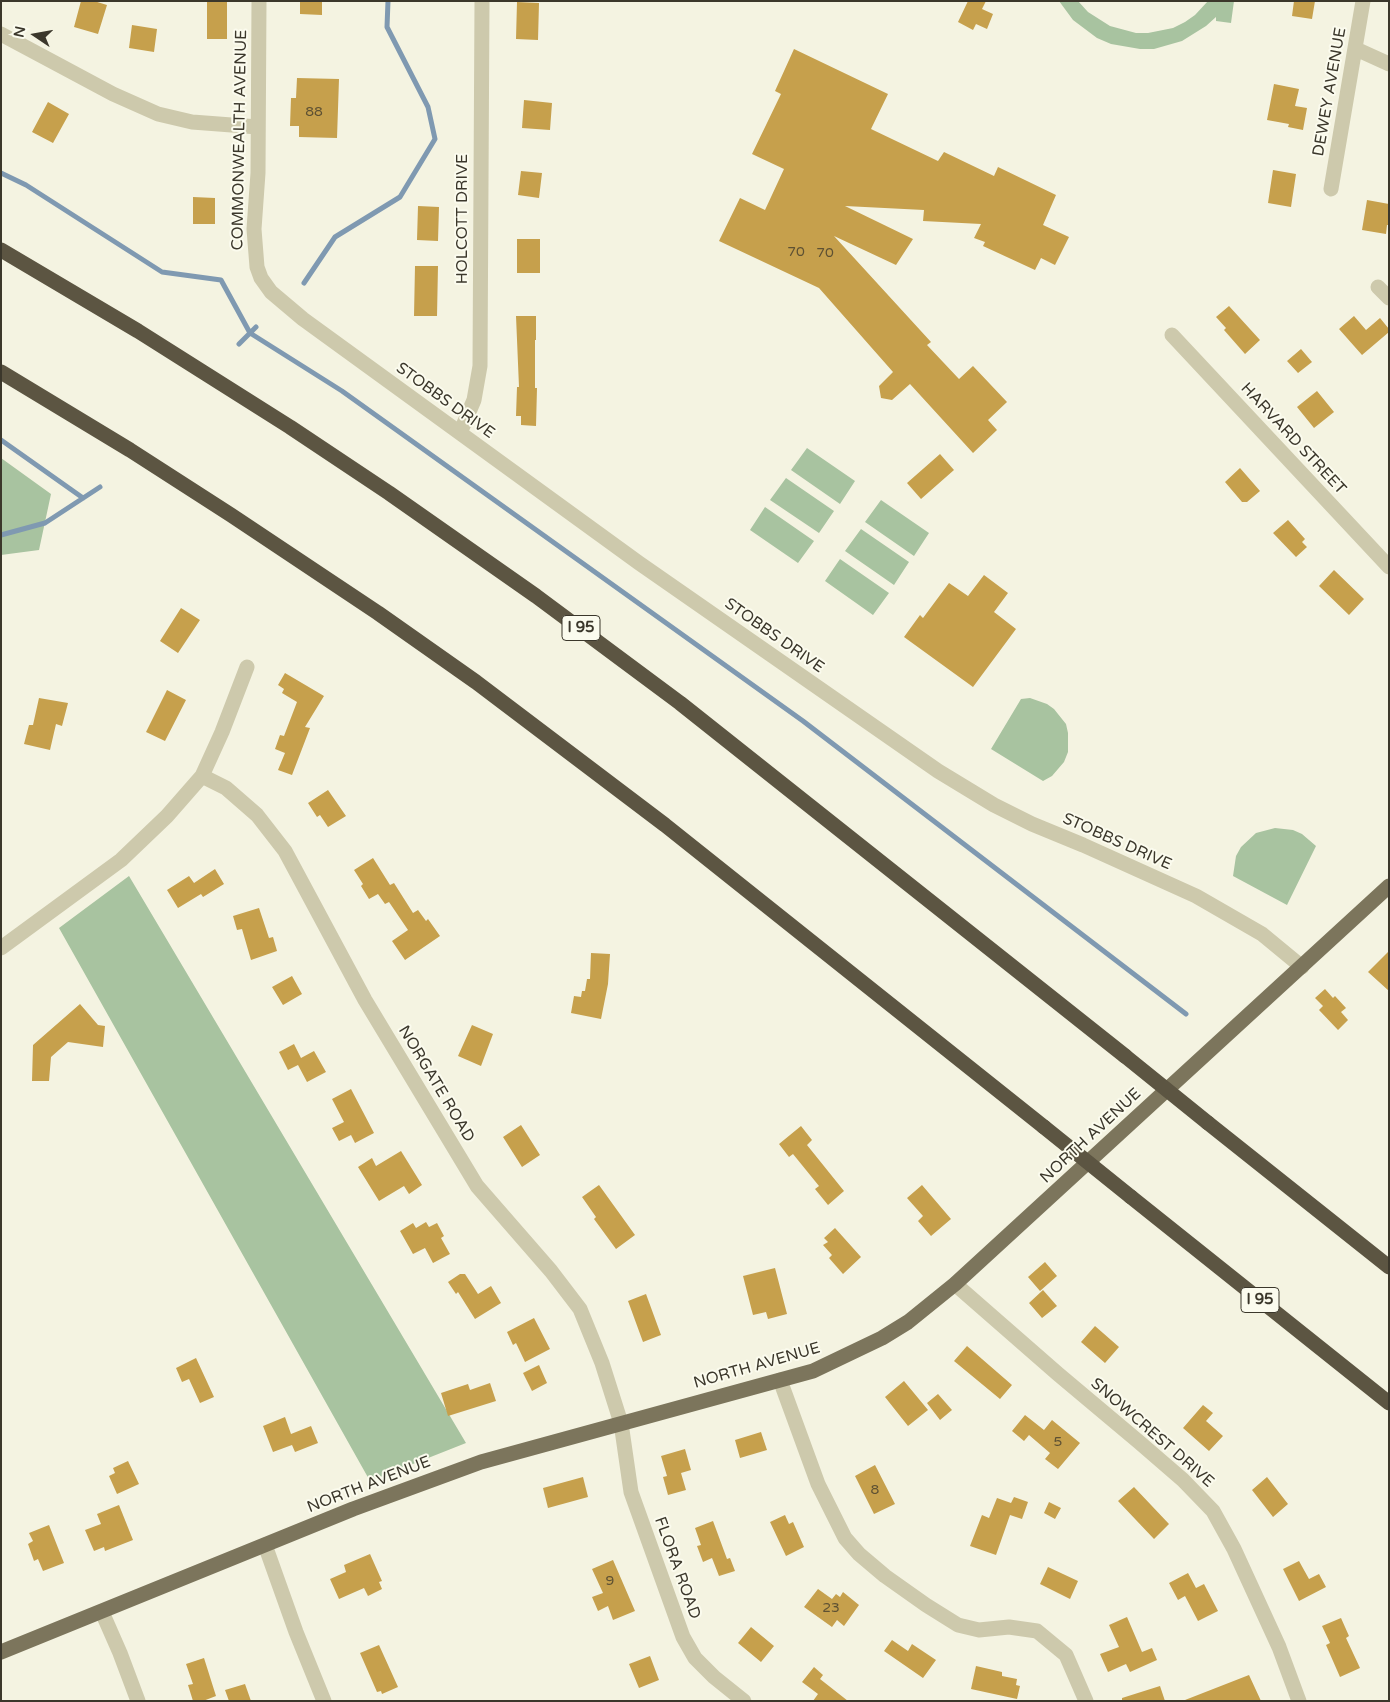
<!DOCTYPE html>
<style>
body{margin:0}
#map{position:relative;width:1390px;height:1702px;overflow:hidden;background:#f4f3e1;font-family:"Varela Round",sans-serif}
canvas{display:block}
.frame{position:absolute;inset:0;border:2px solid #3b372b;pointer-events:none}
.north{position:absolute;left:10px;top:10px;width:50px;height:50px;-webkit-text-stroke:4px #fbfbee;paint-order:stroke;rotate:282deg;font-size:14px;font-weight:700;line-height:20px;text-align:center;color:#3b372b}
.north::after{content:'';display:block;margin:auto;width:18px;height:22px;background:#3b372b;clip-path:polygon(50% 0,100% 100%,50% 72%,0 100%)}
</style>
<div id="map">
<canvas width="1390" height="1702"></canvas>
<div class="frame"></div>
<div class="north">N</div>
</div>
<script>
const g = document.querySelector('canvas').getContext('2d');
g.lineJoin = 'round';
function fill(path, color) { g.fillStyle = color; g.fill(path, 'evenodd'); }
const poly = rows => new Path2D(rows.map(r => 'M' + r).join(''));
function strokePath(path, color, width, dash) { g.strokeStyle = color; g.lineWidth = width; g.lineCap = dash ? 'butt' : 'round'; g.setLineDash(dash || []); g.stroke(path); }
function label(font, color, halo, rows, align = 'center') {
  g.font = font + ' "Varela Round",sans-serif'; g.lineWidth = 4; g.setLineDash([]); g.textBaseline = 'middle'; g.strokeStyle = halo; g.fillStyle = color; for (const [text, x, y, turn = 0] of rows) {
    g.save(); g.translate(x, y); g.rotate((+turn || 0) * Math.PI / 180); g.textAlign = isNaN(turn) ? turn : align; if (halo) g.strokeText(text, 0, 0); g.fillText(text, 0, 0); g.restore();
  }
}
const green = poly([
 [1059,1,1078,1,1088,12,1110,26,1136,33,1148,33,1173,28,1185,22,1195,15,1208,1,1234,1,1231,23,1216,21,1216,17,1206,26,1182,41,1154,49,1140,49,1111,44,1097,38,1073,20],
 [807,448,855,481,840,504,791,470],
 [1,458,51,494,39,550,1,555],
 [786,478,834,511,819,533,770,500],
 [881,500,929,533,914,556,865,522],
 [765,507,814,541,798,563,750,530],
 [861,529,909,562,894,585,845,551],
 [840,559,889,593,873,615,825,581],
 [1030,698,1047,704,1054,709,1066,724,1068,733,1068,752,1064,762,1052,776,1043,781,991,749,1021,699],
 [1275,828,1293,830,1302,834,1316,846,1287,905,1233,876,1236,856,1241,847,1256,833],
 [129,876,466,1443,370,1481,59,928]
]);
const stream = poly([
 [1,173,26,185,162,272,221,280,250,333,342,391,803,721,1186,1014],
 [304,283,335,237,400,197,435,139,428,107,387,27,388,1],
 [239,344,256,327],
 [1,440,83,498],
 [1,535,45,523,100,487]
]);
const building = poly([
 [81,1,94,1,107,5,98,34,74,27],
 [300,1,322,1,322,15,300,14],
 [968,1,986,1,982,9,993,14,987,29,976,24,973,30,958,22],
 [1294,1,1315,1,1312,19,1292,16],
 [207,2,227,2,227,39,207,39],
 [517,2,539,3,538,40,516,39],
 [132,25,157,29,154,52,129,48],
 [794,49,888,94,871,129,938,161,944,152,994,176,998,167,1056,195,1043,225,1069,237,1055,265,1041,258,1035,270,983,246,985,242,974,238,981,224,923,221,924,210,845,206,913,239,896,265,834,236,931,342,927,345,959,379,973,366,1007,402,988,420,997,430,973,453,910,384,892,400,881,398,879,386,893,372,819,288,719,241,740,198,765,210,784,169,752,154,781,94,775,91],
 [297,78,339,79,337,138,299,137,299,126,290,126,291,98,296,98],
 [1274,84,1299,89,1295,106,1307,108,1303,130,1288,127,1289,124,1267,120],
 [524,100,552,103,550,130,522,128],
 [48,102,69,114,53,143,32,132],
 [1273,170,1296,174,1291,207,1268,203],
 [521,171,542,173,539,198,518,195],
 [193,197,215,198,215,224,193,224],
 [1367,200,1389,204,1389,225,1387,225,1386,234,1362,230],
 [418,206,439,207,438,241,417,240],
 [517,239,540,239,540,273,517,273],
 [415,266,438,266,437,316,414,316],
 [1229,306,1260,340,1245,354,1224,330,1226,328,1216,317],
 [516,316,536,316,536,340,535,340,535,388,537,388,536,426,521,425,521,416,516,416,517,387,519,387],
 [1354,316,1366,330,1380,318,1389,329,1389,332,1362,355,1339,329],
 [1301,349,1312,362,1298,373,1287,361],
 [1317,391,1334,412,1314,428,1297,407],
 [940,454,954,470,921,499,907,483],
 [1240,468,1260,491,1247,502,1242,502,1225,482],
 [1288,520,1305,539,1302,542,1307,547,1296,557,1273,533],
 [1334,570,1364,599,1349,615,1319,586],
 [984,575,1008,593,994,612,1016,629,973,687,904,637,920,615,923,618,949,583,968,596],
 [181,608,200,620,178,653,160,641],
 [285,673,324,696,305,727,310,728,292,775,278,770,285,753,275,749,280,735,284,736,297,702,282,693,284,689,278,685],
 [167,690,186,700,165,741,146,732],
 [39,698,68,703,62,726,56,724,50,750,24,744,29,725,33,725],
 [328,790,346,816,328,827,320,815,317,817,308,803],
 [373,858,390,885,394,883,413,913,418,910,426,921,428,919,440,936,405,960,392,941,408,930,389,902,385,904,378,894,369,899,361,886,363,884,354,870],
 [215,869,224,884,203,897,201,894,178,908,167,890,189,876,194,883],
 [259,908,269,938,273,937,277,951,251,960,242,929,237,930,233,916],
 [1389,951,1389,991,1368,972],
 [591,953,610,954,608,984,601,1019,571,1013,574,996,581,997,582,991,585,991,587,979,590,979],
 [292,976,302,994,283,1005,272,987],
 [1325,989,1333,998,1335,996,1346,1008,1341,1012,1348,1020,1338,1030,1319,1010,1323,1006,1315,998],
 [80,1004,98,1025,105,1026,103,1047,68,1042,51,1057,49,1081,32,1081,33,1045],
 [472,1025,493,1034,481,1066,458,1056],
 [294,1044,301,1058,314,1051,326,1072,307,1082,298,1065,288,1070,279,1052],
 [351,1089,374,1133,355,1143,351,1135,339,1141,332,1128,344,1122,332,1099],
 [521,1125,540,1155,522,1167,503,1137],
 [801,1126,812,1140,807,1145,844,1191,828,1205,815,1189,819,1186,793,1154,789,1157,779,1144],
 [401,1151,422,1185,409,1194,404,1186,379,1201,358,1167,372,1158,376,1166],
 [599,1185,635,1235,616,1249,594,1219,596,1217,582,1197],
 [922,1185,951,1219,931,1236,918,1221,923,1216,907,1198],
 [426,1222,429,1227,437,1223,444,1236,441,1238,450,1254,433,1263,425,1248,413,1254,400,1231,413,1223,416,1228],
 [835,1228,861,1257,843,1274,829,1258,832,1255,823,1245,828,1242,824,1238],
 [1045,1262,1057,1276,1040,1291,1028,1277],
 [775,1268,787,1314,768,1319,766,1312,753,1315,743,1276],
 [460,1274,465,1274,478,1294,491,1286,501,1303,475,1319,458,1292,456,1294,448,1282],
 [1043,1290,1057,1306,1042,1318,1029,1303],
 [646,1294,661,1335,643,1342,628,1301],
 [534,1318,550,1349,525,1362,516,1343,513,1345,507,1332],
 [1095,1326,1119,1347,1105,1363,1081,1342],
 [967,1346,1012,1385,1000,1399,954,1361],
 [196,1358,214,1397,200,1403,189,1379,182,1382,176,1368],
 [539,1365,547,1383,532,1391,523,1373],
 [904,1381,928,1410,908,1426,885,1397],
 [490,1383,496,1401,448,1416,441,1393,468,1384,470,1390],
 [938,1394,952,1410,940,1420,927,1403],
 [1203,1405,1213,1413,1206,1421,1223,1436,1209,1451,1183,1428],
 [1025,1415,1044,1430,1052,1420,1080,1443,1058,1469,1045,1459,1050,1453,1029,1435,1024,1441,1012,1431],
 [285,1417,291,1434,311,1426,318,1443,295,1452,292,1445,273,1452,263,1426],
 [761,1432,767,1450,740,1458,735,1440],
 [685,1449,691,1470,681,1473,686,1490,668,1495,663,1477,667,1476,661,1456],
 [128,1461,139,1484,117,1494,109,1476,115,1473,113,1468],
 [875,1465,895,1504,874,1514,855,1476],
 [583,1477,588,1497,548,1508,543,1488],
 [1267,1477,1288,1504,1273,1517,1252,1490],
 [1134,1487,1169,1524,1154,1539,1118,1501],
 [1014,1497,1028,1502,1022,1519,1010,1515,996,1555,970,1546,982,1515,989,1518,997,1498,1011,1503],
 [1049,1502,1061,1508,1055,1519,1044,1513],
 [119,1505,133,1540,105,1551,104,1547,94,1551,85,1530,101,1524,97,1514],
 [785,1515,789,1524,793,1522,804,1547,786,1556,770,1522],
 [713,1521,727,1559,730,1558,735,1571,719,1576,712,1558,703,1562,697,1546,701,1545,695,1528],
 [49,1525,64,1563,43,1571,38,1559,34,1561,28,1544,33,1541,29,1533],
 [370,1554,382,1581,379,1582,382,1589,368,1596,364,1588,339,1599,330,1579,346,1572,344,1565],
 [613,1560,635,1611,613,1620,608,1606,598,1611,592,1597,603,1593,592,1569],
 [1299,1561,1309,1579,1319,1574,1326,1587,1299,1601,1283,1569],
 [1048,1567,1078,1581,1070,1599,1040,1584],
 [1188,1573,1196,1588,1204,1584,1218,1611,1198,1621,1185,1596,1178,1600,1169,1583],
 [818,1589,832,1599,836,1594,840,1597,843,1592,859,1605,844,1626,837,1620,832,1627,804,1607],
 [1127,1617,1142,1652,1152,1648,1157,1660,1130,1672,1126,1664,1108,1672,1100,1654,1119,1647,1109,1625],
 [1341,1618,1349,1636,1346,1638,1360,1668,1340,1677,1326,1645,1330,1643,1322,1626],
 [751,1627,774,1646,761,1662,738,1643],
 [892,1640,908,1651,912,1644,936,1660,923,1678,884,1651],
 [379,1645,398,1687,382,1694,381,1691,377,1692,360,1653],
 [650,1656,659,1680,639,1688,629,1664],
 [204,1658,216,1696,203,1701,193,1701,188,1685,193,1684,186,1664],
 [976,1666,1002,1672,1002,1676,1017,1679,1016,1685,1020,1686,1017,1699,971,1689],
 [814,1667,823,1675,820,1679,848,1701,813,1701,818,1694,802,1682],
 [1249,1675,1261,1701,1185,1701,1185,1700],
 [245,1684,251,1701,229,1701,225,1690],
 [1160,1686,1165,1701,1122,1701,1122,1698]
]);
const minor = poly([
 [259,1,258,173,254,229,257,267,261,278,271,292,303,319,639,563,938,771,994,805,1032,824,1083,845,1196,896,1262,934,1302,967],
 [1,34,113,94,158,114,192,122,258,127],
 [1356,49,1389,64],
 [1331,189,1363,1],
 [1378,287,1389,298],
 [1172,335,1389,567],
 [460,433,474,400,480,366,482,1],
 [202,776,226,788,257,815,285,851,365,1000,477,1186,551,1271,580,1309,602,1363,621,1423,631,1492,683,1637,695,1658,714,1677,744,1701],
 [1,948,121,860,167,816,202,776,222,732,247,667],
 [955,1284,1058,1374,1139,1442,1183,1480,1213,1511,1234,1549,1279,1647,1299,1701],
 [780,1380,818,1484,845,1538,859,1554,885,1576,926,1605,958,1625,979,1630,1009,1627,1037,1631,1066,1655,1086,1701],
 [265,1545,296,1632,324,1701],
 [102,1612,120,1653,138,1701]
]);
const major = poly([
 [1,1652,353,1509,481,1462,813,1371,882,1338,908,1322,955,1284,1389,886]
]);
const highway = poly([
 [1,250,138,331,290,427,389,493,536,596,680,703,1125,1056],
 [1,372,130,450,231,515,378,613,476,682,665,825,1044,1127],
 [1208,1123,1389,1267],
 [1131,1197,1389,1403]
]);
const highwayBridge = poly([
 [1125,1056,1208,1123],
 [1044,1127,1131,1197]
]);
const numberNames = [
 ["88",314,112],
 ["70",796,252],
 ["70",825,253],
 ["5",1058,1442],
 ["8",875,1490],
 ["9",610,1581],
 ["23",831,1608]
];
const shields = [
 [581,628,38],
 [1260,1300,38]
];
const shieldNames = [
 ["I 95",581,628],
 ["I 95",1260,1300]
];
const streetNames = [
 ["DEWEY AVENUE",1330,92,-80],
 ["COMMONWEALTH AVENUE",240,140,-89],
 ["HOLCOTT DRIVE",463,219,-90],
 ["STOBBS DRIVE",445,401,36],
 ["HARVARD STREET",1293,439,47],
 ["STOBBS DRIVE",774,636,35],
 ["STOBBS DRIVE",1117,842,24],
 ["NORGATE ROAD",436,1084,59],
 ["NORTH AVENUE",1091,1136,-43],
 ["NORTH AVENUE",757,1366,-16],
 ["SNOWCREST DRIVE",1152,1433,41],
 ["NORTH AVENUE",369,1485,-21],
 ["FLORA ROAD",677,1568,70]
];
fill(green, '#a8c3a0');
strokePath(stream, '#7f99b1', 5);
fill(building, '#c6a04c');
strokePath(minor, '#cdc9ac', 15);
strokePath(major, '#7c755c', 15);
strokePath(highway, '#5c5542', 15);
strokePath(highwayBridge, '#5c5542', 15);
label('14px', '#5e5133', null, numberNames);
for (const [x, y, w] of shields) { const box = new Path2D(); box.roundRect(x - w / 2, y - 12.5, w, 25, 4); g.fillStyle = '#fbfbee'; g.fill(box); strokePath(box, '#3b372b', 1); }
label('bold 15px', '#3b372b', null, shieldNames);
label('16px', '#3b372b', '#fbfbee', streetNames);
</script>
